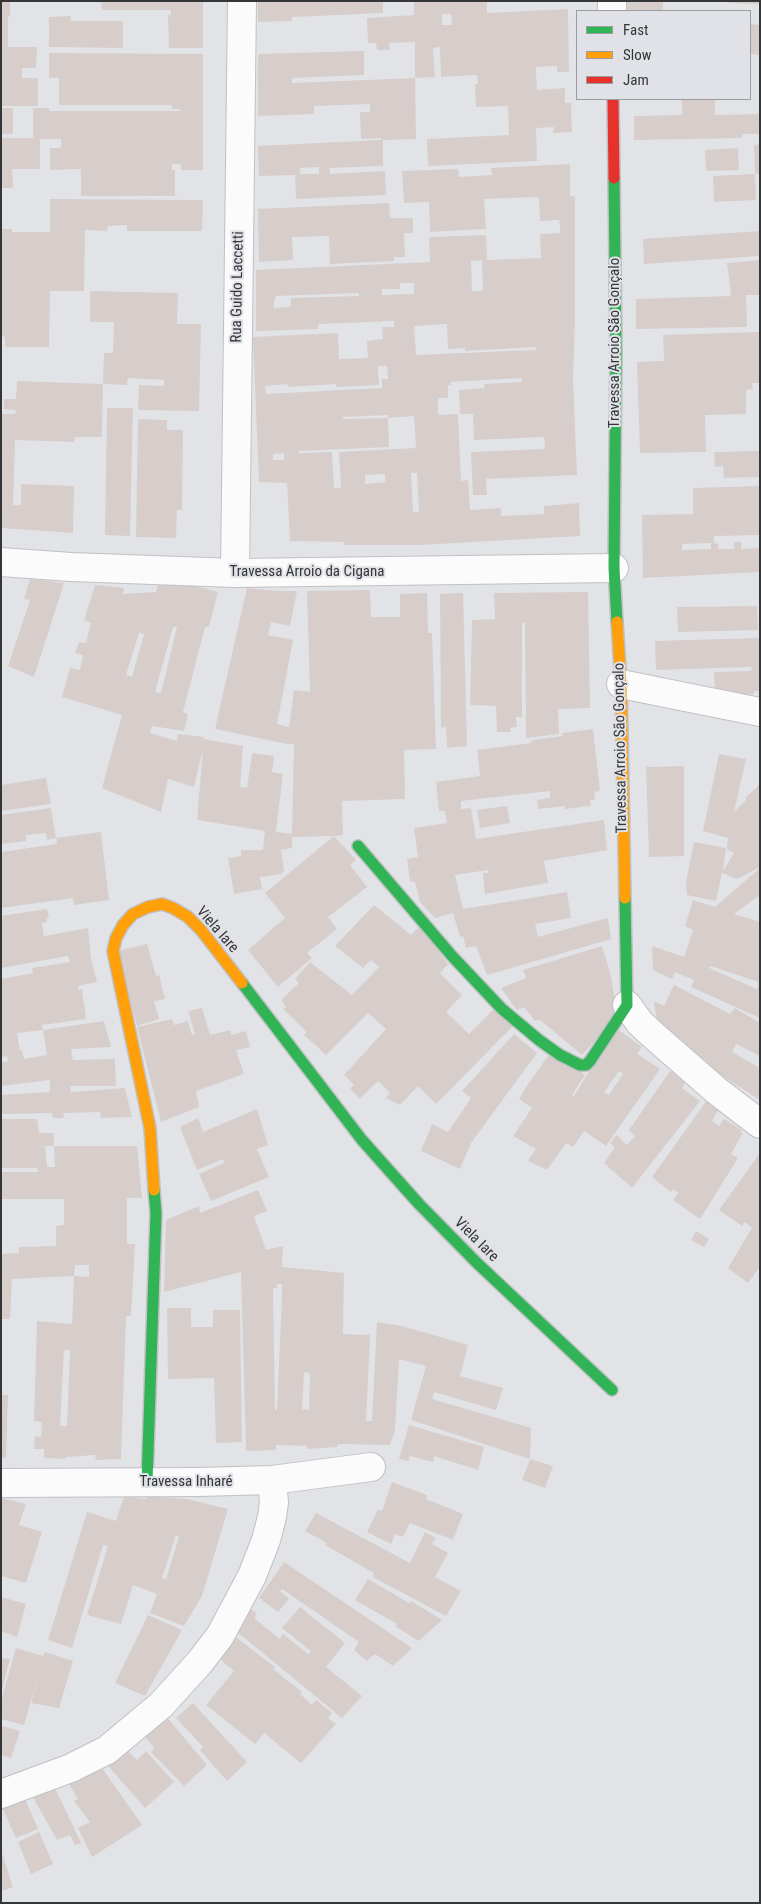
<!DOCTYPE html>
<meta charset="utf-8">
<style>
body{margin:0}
#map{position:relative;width:761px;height:1904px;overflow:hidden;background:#e2e3e7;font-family:"Roboto Condensed",sans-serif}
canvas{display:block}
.frame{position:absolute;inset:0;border:2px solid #353638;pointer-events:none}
.legend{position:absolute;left:576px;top:10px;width:175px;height:90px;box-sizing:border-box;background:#e1e2e8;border:1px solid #9c9da2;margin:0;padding:6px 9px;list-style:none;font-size:15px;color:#353638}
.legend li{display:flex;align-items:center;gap:10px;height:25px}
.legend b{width:25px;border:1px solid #9c9da2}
</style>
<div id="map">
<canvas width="761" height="1904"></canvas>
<div class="frame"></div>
<ul class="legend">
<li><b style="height:6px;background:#30b455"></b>Fast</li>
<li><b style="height:6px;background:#ff9f0a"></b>Slow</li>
<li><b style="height:6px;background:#e5322d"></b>Jam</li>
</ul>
</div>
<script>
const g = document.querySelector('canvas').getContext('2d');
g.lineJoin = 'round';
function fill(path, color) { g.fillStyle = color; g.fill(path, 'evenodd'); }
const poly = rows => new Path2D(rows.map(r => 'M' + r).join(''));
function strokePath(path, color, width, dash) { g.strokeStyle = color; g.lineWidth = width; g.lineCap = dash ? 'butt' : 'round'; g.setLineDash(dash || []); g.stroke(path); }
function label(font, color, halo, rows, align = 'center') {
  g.font = font + ' "Roboto Condensed",sans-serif'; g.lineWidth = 4; g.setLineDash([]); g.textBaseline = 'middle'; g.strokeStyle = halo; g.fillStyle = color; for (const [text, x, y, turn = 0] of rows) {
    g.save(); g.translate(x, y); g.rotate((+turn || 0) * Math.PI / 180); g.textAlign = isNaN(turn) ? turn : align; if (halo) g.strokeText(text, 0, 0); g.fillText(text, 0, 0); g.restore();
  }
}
const building = poly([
 [1,1,10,1,10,17,8,16,8,47,37,47,36,68,22,68,22,78,38,78,38,106,1,106],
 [101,1,203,1,203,48,169,48,168,15,171,15,171,10,102,10],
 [258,1,383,1,383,13,292,17,292,21,258,22],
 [414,1,487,1,487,13,568,9,569,72,557,72,557,66,536,67,536,73,537,90,565,88,565,103,571,103,572,132,553,133,554,127,536,128,537,161,428,166,427,139,509,135,508,106,476,107,475,84,478,84,477,75,441,77,440,47,433,48,435,77,415,78,415,42,389,43,390,50,377,50,376,43,368,43,367,18,414,15],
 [442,14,451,14,452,25,442,25],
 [627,1,663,1,663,11,626,11],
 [729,1,760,1,760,4,729,3],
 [71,16,70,21,123,21,123,48,49,47,49,17],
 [750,24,760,25,760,55,750,54],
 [364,51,364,75,292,78,292,83,415,78,416,139,383,140,383,166,329,168,330,174,385,171,386,195,296,199,295,175,259,176,258,146,381,140,381,138,361,139,360,112,370,112,370,104,314,106,314,114,258,116,258,54],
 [319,167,319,174,300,174,300,168],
 [49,53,203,54,203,170,181,170,181,164,172,164,172,170,175,170,175,196,81,196,81,169,50,170,50,148,61,148,61,139,40,139,40,169,12,169,13,188,1,188,1,138,33,138,33,108,49,108,49,111,181,111,180,109,172,109,172,105,59,105,59,78,49,78],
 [682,99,715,99,715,115,760,114,760,134,742,134,742,138,634,140,634,116,682,115],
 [1,108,13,108,13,134,1,134],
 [760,144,760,174,755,174,754,145],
 [738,148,739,170,706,171,705,150],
 [570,164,570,196,575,196,575,317,573,380,577,475,486,479,487,495,473,495,471,452,545,449,544,437,474,440,473,414,460,414,459,390,485,388,484,384,522,382,522,378,451,382,451,385,448,385,448,398,438,398,438,415,458,414,461,481,468,480,470,510,501,508,501,516,544,514,544,506,579,503,580,536,420,545,343,545,344,542,290,541,287,483,259,482,253,337,338,333,339,359,368,358,367,341,383,339,382,327,394,327,394,321,318,324,318,329,256,331,256,270,430,262,429,237,486,235,487,260,541,258,540,234,560,233,560,226,559,220,540,221,539,197,484,199,486,229,430,232,429,202,404,203,402,171,458,169,459,177,492,175,491,168],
 [482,260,483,291,472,291,471,261],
 [400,283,414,283,414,294,382,295,382,289,400,289],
 [359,293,359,296,291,298,291,307,274,308,274,299,276,299,275,296],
 [447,324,448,349,465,348,465,351,536,347,535,350,416,355,414,326],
 [378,366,387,366,388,379,382,379,382,388,266,394,265,386,288,384,288,387,336,384,336,387,379,385],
 [389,415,388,418,414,416,416,448,339,452,341,488,334,488,332,452,299,453,299,451,389,447,388,418,343,419,343,417],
 [284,453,284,460,273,460,273,454],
 [411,473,417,473,419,512,413,512],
 [385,474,385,482,365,484,365,475],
 [755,174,756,200,714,202,713,176],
 [50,199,203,200,202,231,127,231,127,225,108,226,107,231,85,230,84,291,50,291,49,347,5,347,5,337,1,336,1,229,12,229,12,232,50,232],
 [389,203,390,218,413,218,413,233,404,233,405,257,394,257,394,261,330,264,329,236,292,237,293,260,259,262,258,209],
 [760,231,760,256,644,264,643,239],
 [760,260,760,295,746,295,747,327,636,329,636,299,731,296,727,263],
 [90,291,178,293,177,324,201,324,199,411,138,410,139,385,164,386,164,380,128,378,127,385,103,384,104,353,113,353,114,322,90,322],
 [759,332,760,383,752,383,753,389,746,390,746,414,705,415,706,452,640,453,637,362,664,361,663,335],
 [17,381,103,384,102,437,75,437,74,442,15,440,13,505,21,505,21,484,74,486,73,533,1,528,1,414,15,414,16,410,4,409,4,399,16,399],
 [107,408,133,408,130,536,105,535],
 [138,419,167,420,167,430,183,430,182,510,177,510,176,538,136,537],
 [760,451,760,477,724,478,723,466,715,467,714,452],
 [760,486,760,535,714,536,714,544,718,543,718,549,734,549,734,542,741,542,741,549,760,548,760,572,643,578,642,515,693,514,693,488],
 [711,543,711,549,682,550,682,544],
 [30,579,64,583,34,677,8,666,30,600,24,599],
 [159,580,189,584,218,592,209,627,205,627,183,712,188,714,184,731,152,726,150,733,177,741,178,734,204,737,204,739,243,746,240,787,247,788,252,753,274,756,272,772,283,774,276,832,292,834,294,744,287,744,215,729,247,588,278,591,297,591,290,626,271,622,268,635,293,640,277,724,289,727,294,690,310,692,307,591,370,590,371,617,400,617,400,594,427,593,428,633,432,633,436,749,404,750,405,799,342,801,343,835,334,836,356,860,350,865,367,887,328,917,337,929,307,953,312,958,278,987,248,950,285,918,265,893,334,836,292,837,292,848,281,850,284,871,281,874,260,877,262,889,234,894,228,858,241,856,241,850,263,850,265,831,197,820,203,748,194,787,168,779,161,812,102,788,122,715,62,697,70,668,80,670,83,655,75,653,79,642,86,643,91,623,84,620,95,585,124,588,123,594,156,592],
 [173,627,177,627,161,693,155,692],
 [139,633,144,634,132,677,126,675],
 [588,592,590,708,558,709,559,734,526,738,525,622,522,623,522,717,516,717,517,727,510,728,511,732,497,732,496,706,470,705,472,620,495,619,494,593],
 [463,593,467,746,447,748,446,727,441,728,440,594],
 [757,606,758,630,678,632,677,607],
 [760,638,760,691,754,691,754,694,715,695,714,672,751,671,752,667,656,670,655,641],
 [593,729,600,791,594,792,595,800,590,800,591,806,565,809,565,806,538,809,537,800,550,798,550,791,461,801,461,809,471,808,476,839,604,820,607,850,544,861,548,883,485,894,483,873,488,873,488,870,455,875,463,909,567,892,571,918,535,924,538,937,608,918,611,939,487,975,476,946,466,948,463,936,460,937,453,913,435,918,420,902,415,882,410,881,407,859,418,857,414,828,447,823,445,811,439,811,436,782,480,776,477,750,531,743,532,740,563,736,562,733],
 [719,754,746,759,734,812,746,800,745,798,760,784,760,867,737,879,722,873,716,901,687,895,686,882,694,842,726,848,723,871,734,853,727,849,728,838,703,831],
 [684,766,684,856,649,857,646,767],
 [46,778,51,804,1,811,1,785],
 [507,806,510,823,480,828,477,810],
 [51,808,56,838,47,840,46,833,26,835,26,841,1,844,1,815],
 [101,832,109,900,74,905,73,898,1,908,1,852,57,844,56,838],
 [760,868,760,895,734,914,760,922,760,1018,691,987,694,980,675,972,672,979,653,970,652,946,684,957,693,930,685,926,693,900,715,907],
 [710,966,759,982,757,989,709,968],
 [374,905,411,935,420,926,448,964,440,973,462,995,446,1012,469,1034,495,1008,514,1025,436,1104,418,1086,400,1105,386,1098,390,1093,378,1081,360,1099,350,1089,354,1085,344,1075,386,1029,368,1013,326,1055,304,1035,307,1032,283,1009,286,1007,281,1000,299,983,295,979,310,962,352,995,379,967,371,960,363,968,335,946],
 [47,909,49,917,47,918,47,922,42,923,44,936,88,928,91,958,97,982,78,986,78,990,82,989,86,1019,42,1025,43,1030,17,1033,20,1050,22,1050,24,1059,47,1055,43,1030,104,1021,111,1047,71,1049,73,1060,115,1059,116,1086,70,1086,71,1092,125,1088,132,1117,101,1118,100,1112,63,1113,64,1118,53,1118,52,1113,1,1114,1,1095,50,1092,50,1080,1,1086,1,1063,8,1061,7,1056,1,1057,1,979,33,973,32,968,70,962,68,956,1,968,1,916],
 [147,944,156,976,159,975,165,999,154,1001,159,1019,137,1026,117,951],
 [602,946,610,972,618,1016,582,1055,540,1020,535,1021,524,1007,517,1010,501,988,526,978,523,970],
 [674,985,730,1014,735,1008,760,1023,760,1056,736,1044,732,1052,760,1068,760,1100,705,1065,707,1061,658,1030,654,1001,664,1006],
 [202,1008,210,1035,230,1030,231,1035,246,1031,250,1047,236,1050,244,1074,196,1091,199,1107,161,1122,137,1027,172,1019,174,1025,188,1021,192,1035,195,1034,188,1011],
 [616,1028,642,1047,637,1054,660,1069,606,1146,584,1131,573,1147,566,1143,547,1170,528,1161,536,1149,513,1136,532,1108,519,1099,528,1084,551,1052,585,1075,572,1095,574,1096],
 [619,1071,623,1074,609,1095,604,1092],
 [514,1034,537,1053,471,1143,460,1169,421,1151,432,1124,448,1132,471,1098,462,1091],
 [670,1071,686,1081,682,1088,700,1101,632,1188,604,1163,615,1147,610,1143,617,1135,627,1145,635,1136,629,1130],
 [710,1096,721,1105,712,1121,719,1126,724,1119,742,1130,740,1132,743,1133,731,1154,738,1158,700,1219,673,1200,678,1193,673,1189,671,1192,652,1177],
 [257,1109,268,1145,257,1149,269,1177,211,1201,199,1174,224,1163,223,1159,197,1170,180,1127,198,1118,203,1132],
 [1,1119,37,1119,39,1133,54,1133,54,1146,45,1146,47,1167,55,1167,54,1146,137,1146,142,1198,127,1198,127,1244,135,1244,131,1316,126,1316,121,1459,95,1460,96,1455,66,1457,65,1459,44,1458,44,1449,34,1449,35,1436,41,1437,42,1422,34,1421,37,1321,72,1324,74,1276,89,1277,89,1265,75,1265,74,1276,12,1279,10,1319,1,1319,1,1254,19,1253,19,1247,56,1246,56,1226,64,1225,64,1199,1,1199,1,1172,38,1172,37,1168,1,1168],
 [64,1350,70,1350,67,1426,60,1426],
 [760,1153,760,1267,748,1283,728,1268,752,1228,745,1222,742,1226,719,1210],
 [258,1190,267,1211,254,1216,266,1250,283,1246,282,1267,344,1273,343,1334,370,1335,366,1421,372,1421,377,1322,402,1326,468,1345,460,1376,503,1388,496,1410,434,1392,432,1399,531,1428,530,1459,411,1420,426,1366,399,1359,395,1430,390,1445,338,1444,337,1447,307,1449,307,1446,276,1445,276,1450,246,1451,241,1272,164,1292,166,1220,199,1206,200,1213],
 [277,1284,282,1284,282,1295,277,1410,275,1410,273,1288,277,1288],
 [304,1372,310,1373,309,1410,302,1409],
 [696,1231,709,1239,704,1247,691,1240],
 [167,1308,191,1308,191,1327,213,1327,213,1310,240,1310,242,1442,216,1443,214,1378,168,1379],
 [1,1395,8,1395,6,1458,1,1458],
 [409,1425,484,1447,478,1470,434,1456,433,1462,410,1456,408,1461,399,1459],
 [530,1459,553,1466,545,1488,522,1480],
 [392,1482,427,1495,426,1499,463,1514,453,1540,410,1523,403,1537,395,1534,391,1544,367,1532,378,1509,382,1511],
 [124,1496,146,1499,147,1496,187,1499,228,1509,202,1596,184,1626,150,1613,157,1594,133,1585,121,1624,87,1615,108,1546,103,1545,72,1648,48,1640,87,1512,116,1521],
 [176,1535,179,1537,166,1579,162,1578],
 [1,1498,26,1504,19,1525,42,1532,26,1583,1,1576],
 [316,1513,410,1563,425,1532,436,1538,432,1544,448,1553,435,1577,461,1591,446,1616,373,1577,374,1573,325,1545,327,1543,305,1531],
 [284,1562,412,1648,393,1666,375,1654,367,1661,354,1650,359,1642,282,1589,280,1591,289,1599,278,1612,259,1598],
 [368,1579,409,1603,411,1601,442,1620,419,1641,396,1627,397,1624,355,1600],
 [1,1597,26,1604,17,1637,1,1631],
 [300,1607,345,1643,326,1667,362,1696,342,1718,236,1631,251,1609,257,1614,254,1618,280,1639,283,1634,308,1654,311,1651,282,1628],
 [148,1615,182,1630,145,1696,115,1683],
 [233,1635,275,1667,273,1669,302,1692,300,1694,312,1705,316,1700,332,1713,328,1718,336,1724,301,1763,264,1733,255,1744,206,1705,234,1671,216,1656],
 [16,1648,43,1656,45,1652,73,1661,59,1708,31,1703,39,1672,24,1725,1,1719,1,1701],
 [1,1658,10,1659,2,1689,1,1689],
 [193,1703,247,1762,227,1781,200,1750,203,1747,176,1718],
 [165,1715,207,1765,184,1786,151,1752,154,1748,143,1734],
 [2,1726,20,1731,11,1758,1,1755],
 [126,1749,137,1760,146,1751,174,1782,145,1808,108,1766],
 [102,1768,142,1825,92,1857,78,1828,90,1822,74,1801,78,1799,66,1779],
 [53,1784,74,1828,81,1843,75,1845,70,1835,57,1840,30,1792],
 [23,1794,38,1829,16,1838,1,1805],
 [39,1832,53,1864,31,1874,18,1842],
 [1,1850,13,1887,1,1891]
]);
const street = poly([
 [612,1,612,11],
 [1,562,71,567,235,573,614,568],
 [235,573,242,1],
 [621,684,760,712],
 [627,1005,640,1023,653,1035,717,1091,760,1124],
 [1,1483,198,1482,272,1480,371,1467],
 [1,1794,71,1768,107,1750,161,1705,200,1662,220,1636,252,1576,266,1540,272,1517,274,1502,272,1480]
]);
const fast = poly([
 [614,178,616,351,614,568,617,622],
 [358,846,452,956,502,1009,539,1040,560,1055,580,1065,586,1065,590,1061,627,1005,625,898],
 [242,983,362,1140,419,1204,477,1263,612,1390],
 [147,1482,156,1213,154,1190]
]);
const slow = poly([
 [617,622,621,684,625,898],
 [154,1190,150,1128,113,951,116,938,123,925,133,914,148,907,162,904,173,908,188,917,201,930,242,983]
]);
const jam = poly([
 [613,99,614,178]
]);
const streetNames = [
 ["Rua Guido Laccetti",238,287,-89],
 ["Travessa Arroio São Gonçalo",615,343,-90],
 ["Travessa Arroio da Cigana",307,572],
 ["Travessa Arroio São Gonçalo",621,748,-91],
 ["Viela Iare",217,930,49],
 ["Viela Iare",476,1240,45],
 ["Travessa Inharé",186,1482]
];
fill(building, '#d7cecc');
strokePath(street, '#c0c1c4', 30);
strokePath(fast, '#c0c1c4', 14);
strokePath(slow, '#c0c1c4', 14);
strokePath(jam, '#c0c1c4', 14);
strokePath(street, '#fbfbfb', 28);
strokePath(fast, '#30b455', 11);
strokePath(slow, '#ff9f0a', 11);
strokePath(jam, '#e5322d', 11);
label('15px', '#353638', '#e1e2e8', streetNames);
</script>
